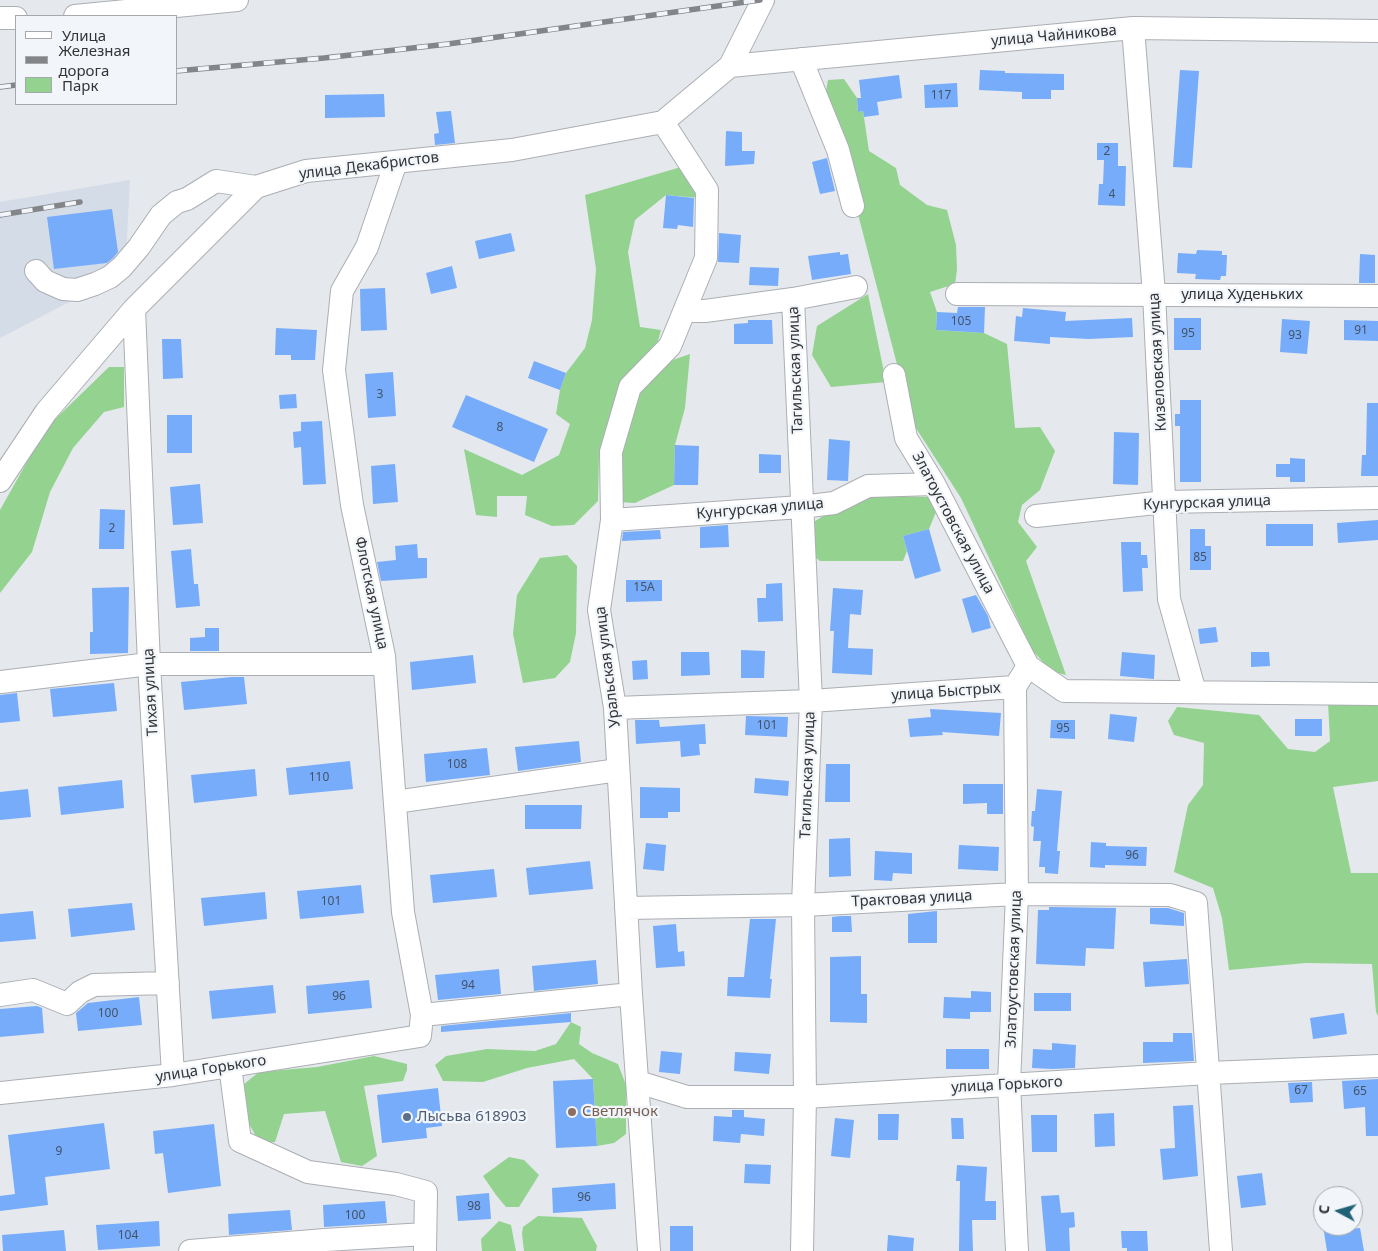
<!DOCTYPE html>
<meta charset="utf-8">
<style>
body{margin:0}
#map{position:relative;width:1378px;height:1251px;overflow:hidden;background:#e5e8ed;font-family:"Noto Sans",sans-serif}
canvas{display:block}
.legend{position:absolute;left:15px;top:15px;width:162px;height:90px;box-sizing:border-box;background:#f2f6fa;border:1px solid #a6a8ac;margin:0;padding:6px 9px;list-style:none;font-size:15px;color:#333436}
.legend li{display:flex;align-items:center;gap:10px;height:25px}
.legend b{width:25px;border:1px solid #a6a8ac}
.north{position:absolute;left:1313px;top:1186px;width:50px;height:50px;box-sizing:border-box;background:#f2f6fa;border:1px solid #a6a8ac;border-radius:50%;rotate:276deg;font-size:14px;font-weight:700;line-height:20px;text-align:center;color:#333436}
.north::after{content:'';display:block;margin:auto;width:18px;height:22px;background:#216176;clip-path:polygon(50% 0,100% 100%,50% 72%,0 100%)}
</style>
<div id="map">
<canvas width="1378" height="1251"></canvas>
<ul class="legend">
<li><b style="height:6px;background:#fff"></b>Улица</li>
<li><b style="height:6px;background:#838588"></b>Железная дорога</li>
<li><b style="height:14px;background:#93d38f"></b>Парк</li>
</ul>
<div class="north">С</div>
</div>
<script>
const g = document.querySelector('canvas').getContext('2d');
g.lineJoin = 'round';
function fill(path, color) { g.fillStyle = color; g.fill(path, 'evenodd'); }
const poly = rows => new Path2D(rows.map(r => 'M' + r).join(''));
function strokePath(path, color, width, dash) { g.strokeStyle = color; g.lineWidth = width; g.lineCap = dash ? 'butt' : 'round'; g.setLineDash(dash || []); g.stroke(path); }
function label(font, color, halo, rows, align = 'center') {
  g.font = font + ' "Noto Sans",sans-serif'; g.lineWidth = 4.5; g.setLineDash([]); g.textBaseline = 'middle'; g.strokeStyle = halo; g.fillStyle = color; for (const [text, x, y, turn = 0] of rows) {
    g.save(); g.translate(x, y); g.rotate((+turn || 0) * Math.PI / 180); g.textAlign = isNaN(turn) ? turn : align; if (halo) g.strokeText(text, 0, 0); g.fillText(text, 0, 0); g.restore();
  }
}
const built = poly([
 [130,180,125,273,0,338,0,202]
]);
const green = poly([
 [844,79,857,98,858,112,863,111,869,151,896,168,900,185,927,205,947,210,956,245,957,270,955,284,930,292,937,312,936,330,984,333,1007,344,1015,428,1040,427,1055,451,1040,490,1022,505,1018,522,1037,547,1026,561,1066,675,1051,671,1032,650,961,498,912,422,826,91,828,80],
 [681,167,700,198,666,195,635,220,628,252,640,327,661,330,656,349,610,424,599,457,598,501,574,525,552,526,525,515,527,496,497,496,497,517,476,515,464,449,522,475,559,455,570,424,556,414,560,390,566,373,585,348,592,320,596,269,585,195],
 [868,294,886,382,831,387,812,355,817,326],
 [690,354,685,408,675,445,674,485,635,503,618,502,620,443,639,392,667,362],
 [109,367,124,367,124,407,104,412,73,448,50,492,32,552,0,593,0,510,46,428],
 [873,496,934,497,936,512,929,529,903,536,907,551,903,561,820,561,811,554,810,524,825,515],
 [567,555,577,566,576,633,570,662,555,678,523,683,513,634,517,595,540,558],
 [1328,702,1378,704,1378,781,1333,787,1351,873,1378,873,1378,1016,1376,1012,1372,964,1306,963,1229,970,1222,918,1213,888,1174,872,1188,805,1203,785,1204,743,1174,735,1168,721,1177,707,1259,715,1288,749,1315,752,1330,741],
 [571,1022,581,1027,579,1044,592,1053,618,1064,626,1085,626,1134,614,1143,597,1146,593,1079,574,1059,527,1068,483,1082,443,1081,435,1065,446,1056,487,1049,535,1051,556,1044],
 [374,1056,407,1064,407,1070,403,1081,364,1086,377,1156,362,1166,341,1162,325,1111,284,1114,275,1142,260,1143,249,1124,244,1084,259,1072,317,1067],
 [509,1157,524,1160,539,1175,519,1207,506,1207,496,1195,483,1176],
 [538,1216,582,1218,597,1246,596,1251,524,1251,522,1234,523,1227],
 [499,1221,511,1225,516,1251,482,1251,481,1239]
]);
const building = poly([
 [980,70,1005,71,1005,73,1064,74,1064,90,1051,90,1051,99,1022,99,1022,92,979,90],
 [1180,70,1199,71,1192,168,1173,167],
 [899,75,902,98,877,102,879,115,864,117,863,111,858,112,857,98,861,98,859,80],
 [957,83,958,107,925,108,924,85],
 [384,94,385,117,325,118,325,95],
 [451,111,455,143,435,145,434,134,439,133,436,112],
 [726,131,742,132,742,151,755,151,754,164,725,166],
 [1097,143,1118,143,1118,166,1126,166,1125,206,1098,205,1099,184,1103,184,1104,160,1097,160],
 [827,158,835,191,820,194,812,162],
 [666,195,694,198,693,227,678,225,677,229,663,228],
 [112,209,118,252,113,258,107,263,54,269,47,217],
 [511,233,515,251,479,259,475,241],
 [719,233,741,235,739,263,718,262],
 [1197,250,1222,251,1222,255,1227,255,1226,276,1221,276,1220,280,1195,279,1196,274,1177,273,1178,253,1196,254],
 [840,252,840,255,848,254,851,274,812,280,808,256],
 [1360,254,1375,255,1375,283,1359,283],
 [452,266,457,288,431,294,426,273],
 [750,267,779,268,778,286,749,285],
 [385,288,387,330,361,331,360,289],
 [958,307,985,307,984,333,936,330,937,312,957,313],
 [1023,308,1066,312,1065,321,1132,318,1133,337,1089,339,1050,337,1050,344,1014,341,1016,316,1022,317],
 [1174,318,1201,318,1201,350,1174,350],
 [1282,319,1310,321,1307,354,1280,352],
 [748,320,772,320,773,344,734,344,734,324,748,323],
 [1344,320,1378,321,1378,341,1344,340],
 [276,328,317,330,315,360,291,360,291,355,275,355],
 [162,339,181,339,183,378,163,379],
 [534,361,566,373,560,390,528,378],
 [393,372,396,416,368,418,365,374],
 [296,394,297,408,280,409,279,395],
 [466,395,548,429,534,462,452,427],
 [1180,400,1201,400,1201,482,1180,482,1180,426,1175,426,1175,414,1180,414],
 [1367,403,1378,403,1378,476,1361,476,1362,455,1366,455],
 [167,415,192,415,192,453,167,453],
 [322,421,326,484,303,485,301,447,294,448,293,432,301,431,301,422],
 [1114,432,1139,433,1138,485,1113,484],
 [829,439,850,441,848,481,827,480],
 [675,445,699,446,698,485,674,485],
 [759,454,781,455,781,473,759,473],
 [1290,458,1305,459,1305,482,1290,482,1290,477,1276,477,1276,464,1290,464],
 [395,464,398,502,373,504,371,466],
 [200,484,203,523,173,525,170,487],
 [100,509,125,510,124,549,99,549],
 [1378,520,1378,540,1338,543,1337,523],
 [1266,524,1313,524,1313,546,1266,546],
 [728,525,729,547,700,548,700,527],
 [929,529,941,571,915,579,903,536],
 [1190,529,1205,529,1205,546,1211,546,1211,570,1190,570],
 [660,530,661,539,622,541,623,532],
 [1121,542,1141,542,1141,555,1147,555,1148,568,1142,568,1143,591,1123,592],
 [417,544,418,558,427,558,427,578,381,581,377,562,396,560,395,546],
 [191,549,194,584,198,584,200,606,176,608,171,551],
 [626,580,662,580,662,601,626,602],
 [782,583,783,621,758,622,757,598,766,598,766,584],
 [129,587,128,653,90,654,90,632,93,632,92,588],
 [833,588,863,590,861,615,850,614,848,648,873,649,872,675,832,673,834,631,830,631],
 [976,595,988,616,991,628,972,633,962,599],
 [1216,627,1218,642,1200,644,1198,629],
 [205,628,219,628,219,651,190,651,190,638,205,637],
 [741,650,765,651,764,678,741,678],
 [681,652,709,652,710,675,681,676],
 [1122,652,1155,655,1154,679,1120,676],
 [1251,652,1269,652,1270,666,1251,667],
 [473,655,476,683,412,690,410,662],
 [647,660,648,679,633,680,632,661],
 [232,677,244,677,247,704,184,710,181,682],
 [114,683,117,711,53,717,50,689],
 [17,693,20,721,0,723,0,695],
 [930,709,1001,713,999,736,942,732,943,735,910,737,908,719,931,717],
 [1110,714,1137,717,1134,742,1108,739],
 [746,716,788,717,787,737,745,735],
 [1295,719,1322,719,1322,736,1295,736],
 [635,720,659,720,660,727,705,724,706,744,699,744,700,755,681,757,680,741,636,744],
 [1051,720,1075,720,1075,739,1050,738],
 [579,741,581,762,518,771,515,747],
 [487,748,490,775,426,782,424,754],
 [350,761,353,789,289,795,286,768],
 [826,764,850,764,850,802,825,802],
 [255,769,257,796,194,803,191,775],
 [755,778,789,781,788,796,754,793],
 [122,780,124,808,61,815,58,787],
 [963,784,1003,784,1003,814,987,814,987,803,963,804],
 [640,787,680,788,680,812,668,812,668,818,640,818],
 [28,789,31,817,0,820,0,792],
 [1037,789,1062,791,1057,851,1060,851,1058,874,1045,873,1045,867,1039,867,1041,841,1033,841,1034,827,1031,826,1032,811,1035,811],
 [525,805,582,805,581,829,525,829],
 [850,838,851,876,829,877,829,839],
 [1091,842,1106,843,1106,846,1147,847,1146,866,1105,865,1105,868,1090,867],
 [646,843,666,845,664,871,643,869],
 [959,845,999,847,998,871,958,869],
 [875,851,912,853,912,874,893,873,892,881,874,880],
 [590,861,593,889,529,895,526,868],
 [494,869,497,897,433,903,430,875],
 [361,885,364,913,300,919,297,891],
 [265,892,267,919,204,926,201,898],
 [132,903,135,930,71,937,68,909],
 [1049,907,1116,908,1114,949,1086,948,1085,966,1036,964,1038,910,1049,910],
 [1150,908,1168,908,1184,913,1184,926,1150,924],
 [33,911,36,939,0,942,0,914],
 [937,911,937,943,908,943,908,914],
 [841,916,851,916,852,932,832,932,832,917],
 [750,919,776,919,770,979,772,979,770,998,727,996,728,977,744,977],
 [676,924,678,952,684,951,685,966,656,968,653,926],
 [861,956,861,994,867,994,867,1023,830,1022,830,957],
 [1187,959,1189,984,1145,987,1143,962],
 [596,960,598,984,534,991,532,966],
 [499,969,501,994,438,1000,435,975],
 [369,980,372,1008,308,1014,306,986],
 [273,985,276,1013,212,1019,209,991],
 [971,991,991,992,991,1012,970,1012,970,1019,943,1018,944,997,971,998],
 [1034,993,1071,993,1071,1011,1034,1011],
 [139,997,142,1025,78,1031,76,1013,88,1003],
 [37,1006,42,1008,44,1033,0,1037,0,1009],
 [571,1013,571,1022,441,1032,441,1026],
 [1344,1013,1347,1034,1313,1039,1310,1018],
 [1173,1033,1192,1033,1194,1061,1143,1063,1143,1042,1173,1042],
 [1052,1043,1076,1045,1075,1068,1053,1069,1032,1068,1033,1049,1052,1050],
 [946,1049,989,1049,989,1069,946,1069],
 [661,1051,682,1053,680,1074,659,1072],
 [735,1052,771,1054,769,1074,734,1071],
 [593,1079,597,1146,556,1148,553,1081],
 [1378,1079,1378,1136,1366,1136,1365,1107,1344,1109,1342,1081],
 [1312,1082,1313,1102,1290,1103,1288,1083],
 [438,1088,442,1126,426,1128,427,1138,382,1143,377,1095],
 [1193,1105,1198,1176,1163,1180,1160,1149,1175,1148,1173,1106],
 [732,1110,744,1110,744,1117,765,1119,764,1136,741,1134,740,1143,713,1141,714,1116,732,1117],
 [1114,1113,1115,1146,1095,1147,1094,1114],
 [878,1114,899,1114,898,1140,878,1140],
 [1031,1115,1057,1115,1057,1152,1032,1152],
 [835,1118,854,1120,850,1158,831,1156],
 [951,1118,963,1118,964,1139,952,1139],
 [104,1123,110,1169,45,1177,48,1205,0,1211,0,1196,15,1194,8,1135],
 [214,1124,221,1186,168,1193,163,1153,155,1154,153,1131],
 [745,1164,771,1165,770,1184,744,1183],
 [957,1165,987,1167,985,1201,996,1201,996,1220,972,1220,973,1251,959,1251,960,1181,956,1181],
 [1262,1173,1266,1205,1241,1208,1237,1176],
 [615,1183,616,1209,553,1213,552,1188],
 [489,1193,491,1219,458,1221,456,1196],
 [1059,1195,1061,1213,1074,1212,1075,1227,1069,1228,1070,1251,1046,1251,1041,1196],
 [385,1201,387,1223,324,1227,323,1205],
 [290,1210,292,1230,229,1235,228,1214],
 [159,1221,160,1246,98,1250,96,1225],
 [670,1226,693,1226,693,1251,670,1251],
 [1323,1226,1341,1226,1341,1230,1360,1228,1364,1251,1327,1251],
 [64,1230,66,1251,3,1251,2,1235],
 [1121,1231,1147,1231,1148,1251,1127,1251,1127,1248,1122,1248],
 [888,1235,914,1238,913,1251,887,1251]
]);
const minor = poly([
 [75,16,237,0],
 [0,18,16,18],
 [1133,28,1154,294,1169,599,1195,692],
 [801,59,838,150,853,206],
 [730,66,1133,28,1378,31],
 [36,271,45,281,63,289,77,290,95,284,110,277,122,267,139,247,161,215,177,202,187,199,216,181,256,187],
 [957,294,1378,296],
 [793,299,811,701,803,905,805,1097,802,1251],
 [134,309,149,664,173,1075],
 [685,311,705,311,793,299,856,287],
 [894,375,906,438,934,484,1028,666],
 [0,481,46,412,134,309,256,187,306,171,512,150,663,122,730,66,763,0],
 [1036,516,1165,502,1378,498],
 [612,520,801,507,834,503,868,486,934,484],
 [1,682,149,664,384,664],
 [1015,687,1017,894,1009,1084,1017,1251],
 [615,708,811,701,1015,687,1028,666,1064,691,1378,694],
 [395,802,618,770],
 [626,908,803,905,1017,894,1170,895,1196,903,1221,1251],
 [0,995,33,990,67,1004,80,992,94,985,168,983],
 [422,1015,631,994],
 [230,1066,240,1141,308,1172,396,1184,426,1192,425,1251],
 [638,1082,687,1097,805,1097,1209,1073,1378,1066],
 [0,1093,173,1075,420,1036,422,1015,403,912,384,656,352,505,334,370,342,291,367,247,396,162],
 [190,1251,325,1240,425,1234],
 [649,1251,631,994,615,708,599,610,612,520,611,452,630,387,670,346,706,258,707,190,663,122]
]);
const rail = poly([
 [176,71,324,58,448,44,760,0],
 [0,87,16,85],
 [0,215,80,202]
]);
const markers = [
 [572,1112,5,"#8d6e63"],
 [407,1117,5,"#5c6f8a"]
];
const numberNames = [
 ["117",941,96],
 ["2",1107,152],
 ["4",1112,195],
 ["105",961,322],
 ["91",1361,331],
 ["95",1188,334],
 ["93",1295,336],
 ["3",380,395],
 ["8",500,428],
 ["2",112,529],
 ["85",1200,558],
 ["15А",644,588],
 ["101",767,726],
 ["95",1063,729],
 ["108",457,765],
 ["110",319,778],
 ["96",1132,856],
 ["101",331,902],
 ["94",468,986],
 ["96",339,997],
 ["100",108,1014],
 ["67",1301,1091],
 ["65",1360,1092],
 ["9",59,1152],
 ["96",584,1198],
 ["98",474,1207],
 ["100",355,1216],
 ["104",128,1236]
];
const streetNames = [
 ["улица Чайникова",1054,36,-5],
 ["улица Декабристов",369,166,-7],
 ["улица Худеньких",1242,295],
 ["Кизеловская улица",1158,362,-93],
 ["Тагильская улица",796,370,-92],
 ["Кунгурская улица",1207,503,-2],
 ["Кунгурская улица",760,509,-5],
 ["Златоустовская улица",953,523,62],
 ["Флотская улица",371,593,78],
 ["Уральская улица",608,667,-97],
 ["Тихая улица",151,692,-93],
 ["улица Быстрых",946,692,-4],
 ["Тагильская улица",808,775,-88],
 ["Трактовая улица",912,899,-3],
 ["Златоустовская улица",1014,969,-88],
 ["улица Горького",211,1069,-9],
 ["улица Горького",1007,1085,-3]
];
const educationNames = [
 ["Светлячок",582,1112]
];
const serviceNames = [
 ["Лысьва 618903",417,1117]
];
fill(built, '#d4dce7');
fill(green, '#93d38f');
fill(building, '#76acf9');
strokePath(minor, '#abaeb3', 24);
strokePath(minor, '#fff', 22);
strokePath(rail, '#838588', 5.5);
strokePath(rail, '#f2f6fa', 4, [11]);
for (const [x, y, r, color] of markers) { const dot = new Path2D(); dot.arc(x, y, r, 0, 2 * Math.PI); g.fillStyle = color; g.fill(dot); strokePath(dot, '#f2f6fa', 2); }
label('12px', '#445267', null, numberNames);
label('15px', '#333436', '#f2f6fa', streetNames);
label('15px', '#785e54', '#f2f6fa', educationNames, 'left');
label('15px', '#4e5e75', '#f2f6fa', serviceNames, 'left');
</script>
